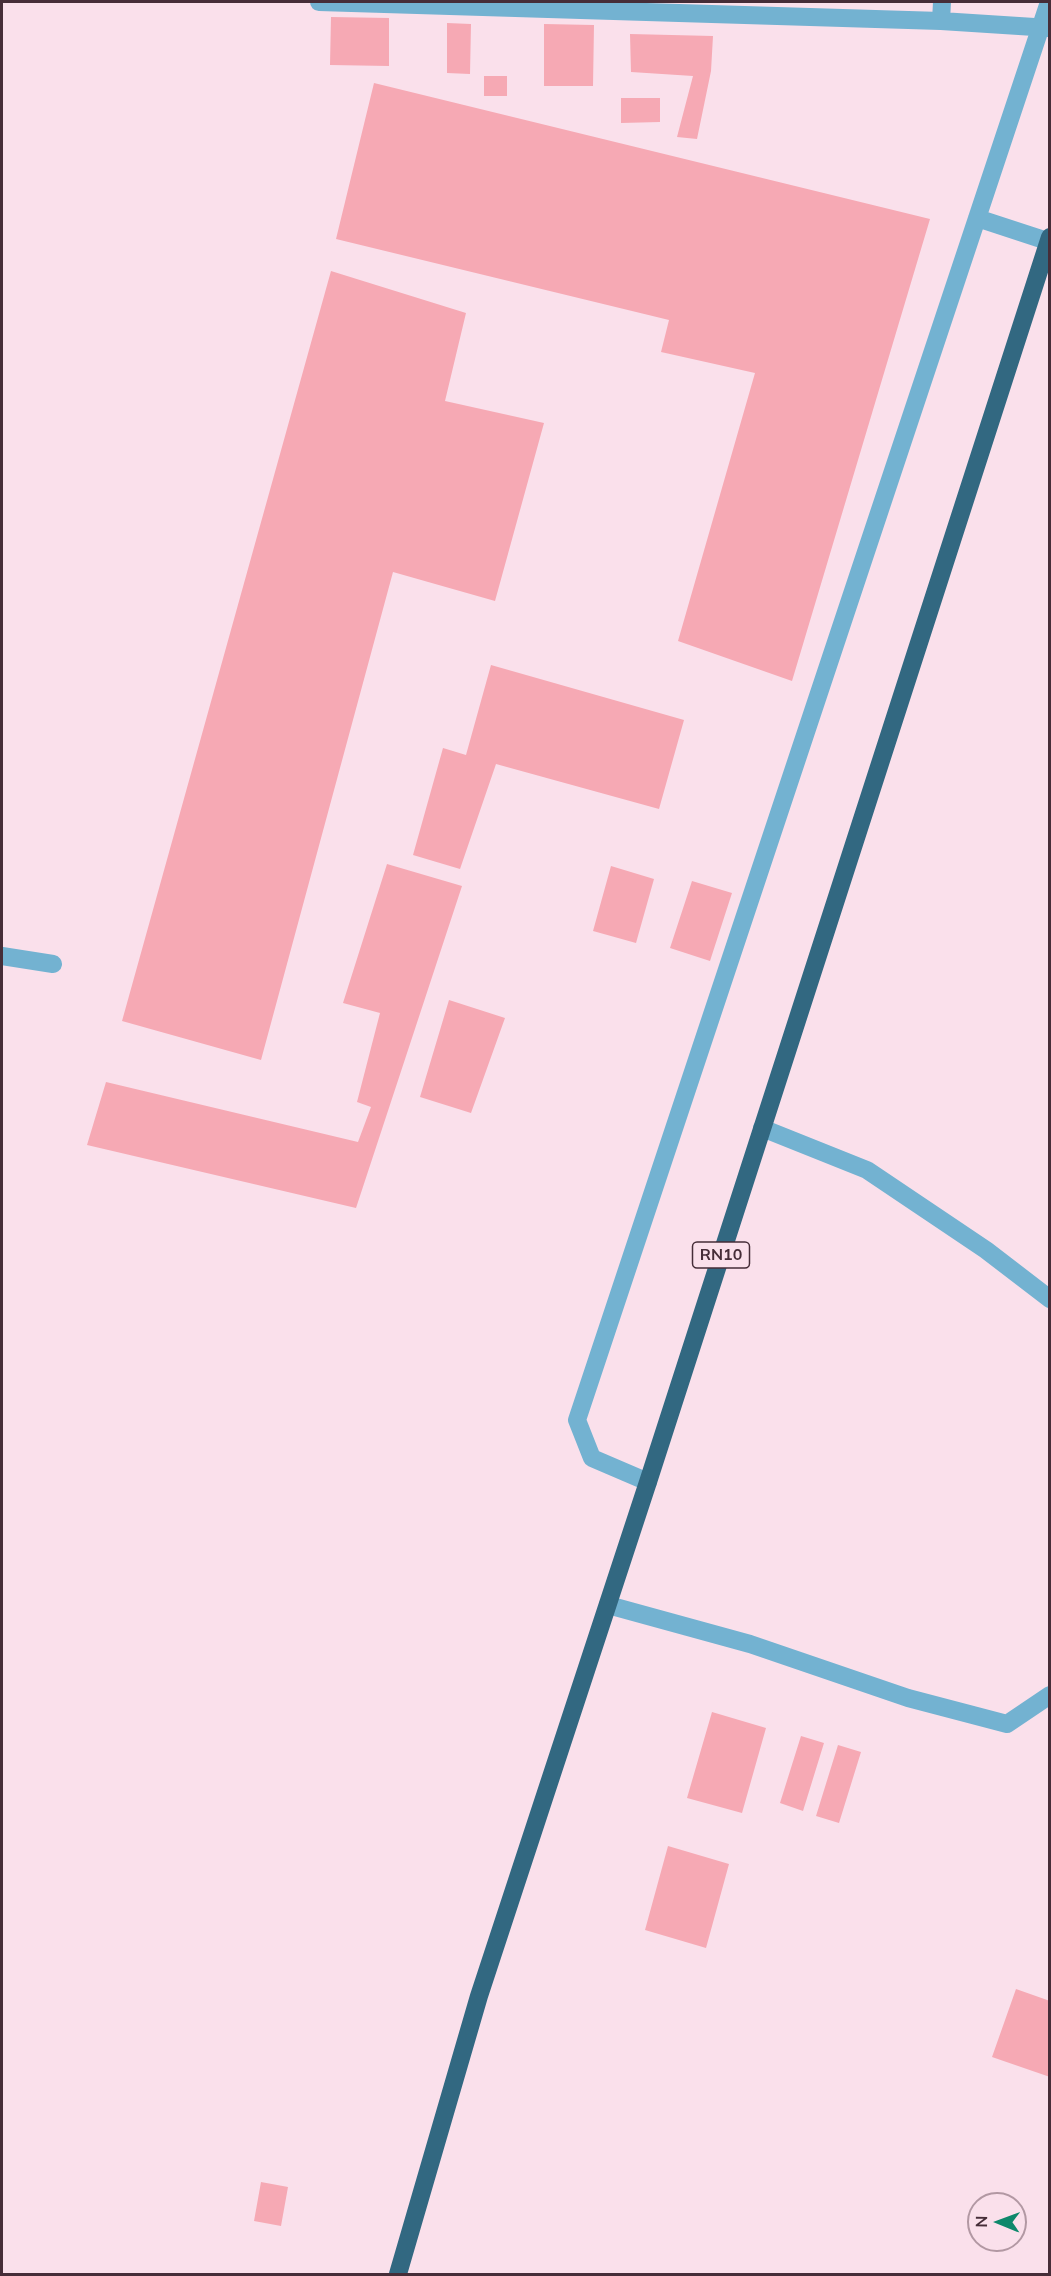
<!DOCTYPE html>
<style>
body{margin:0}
#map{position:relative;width:1051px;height:2276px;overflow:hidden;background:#fae0eb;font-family:Mulish,sans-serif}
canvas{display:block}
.frame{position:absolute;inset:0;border:3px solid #462d38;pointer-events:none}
.north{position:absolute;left:967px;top:2192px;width:60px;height:60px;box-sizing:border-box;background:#fae0eb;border:2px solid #b298a3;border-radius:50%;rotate:271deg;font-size:16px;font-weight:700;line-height:24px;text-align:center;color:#462d38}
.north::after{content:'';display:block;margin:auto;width:21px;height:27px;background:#0e886b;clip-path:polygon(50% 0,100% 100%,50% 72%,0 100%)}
</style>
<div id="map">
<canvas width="1051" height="2276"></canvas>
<div class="frame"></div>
<div class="north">N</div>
</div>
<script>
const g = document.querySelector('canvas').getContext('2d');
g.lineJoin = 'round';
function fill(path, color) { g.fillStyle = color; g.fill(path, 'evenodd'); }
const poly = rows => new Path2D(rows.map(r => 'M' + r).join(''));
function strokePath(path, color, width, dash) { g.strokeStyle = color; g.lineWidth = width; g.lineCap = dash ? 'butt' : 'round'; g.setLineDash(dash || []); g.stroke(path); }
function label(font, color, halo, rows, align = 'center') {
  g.font = font + ' Mulish,sans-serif'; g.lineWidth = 6; g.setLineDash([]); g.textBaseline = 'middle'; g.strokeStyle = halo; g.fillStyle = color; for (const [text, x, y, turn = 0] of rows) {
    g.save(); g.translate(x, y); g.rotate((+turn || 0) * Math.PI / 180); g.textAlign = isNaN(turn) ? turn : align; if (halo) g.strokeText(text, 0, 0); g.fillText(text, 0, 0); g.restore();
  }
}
const building = poly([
 [331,17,389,18,389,66,330,65],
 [447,23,471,24,470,74,447,73],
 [544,24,594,25,593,86,544,86],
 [630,34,713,36,711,71,697,139,677,137,693,76,631,72],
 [484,76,507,76,507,96,484,96],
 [374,83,930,219,792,681,678,641,755,373,661,352,669,320,336,239],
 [621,98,660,98,660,122,621,123],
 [331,271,466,313,445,401,544,423,495,601,393,572,261,1060,122,1021],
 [491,665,684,720,659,809,496,764,460,869,413,855,443,748,466,755],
 [387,864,462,886,356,1208,87,1145,106,1082,358,1142,371,1107,357,1102,380,1013,343,1003],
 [611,866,654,879,636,943,593,931],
 [692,881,732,893,710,961,670,948],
 [449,1000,505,1018,471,1113,420,1097],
 [712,1712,766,1728,742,1813,687,1798],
 [801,1736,824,1743,803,1811,780,1803],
 [838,1745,861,1752,839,1823,816,1816],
 [668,1846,729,1864,706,1948,645,1930],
 [1016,1989,1050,2001,1050,2077,992,2057],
 [261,2182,288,2187,281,2226,254,2221]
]);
const street = poly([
 [319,2,941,21,1050,28],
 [941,21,942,2],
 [977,218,1050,242],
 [2,956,53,964],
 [762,1128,867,1170,986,1250,1050,1299],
 [648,1482,592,1458,577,1420,1049,2],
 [608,1605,750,1644,908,1698,1007,1724,1050,1695]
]);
const highway = poly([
 [398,2274,479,1996,648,1482,1050,237]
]);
const shields = [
 [721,1255,57]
];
const shieldNames = [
 ["RN10",721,1255]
];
fill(building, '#f6a9b4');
strokePath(street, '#73b2d1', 18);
strokePath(highway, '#326881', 18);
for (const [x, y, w] of shields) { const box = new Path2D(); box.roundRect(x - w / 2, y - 13, w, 26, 4.5); g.fillStyle = '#fae0eb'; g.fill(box); strokePath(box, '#462d38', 1.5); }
label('bold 16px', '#462d38', null, shieldNames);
</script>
